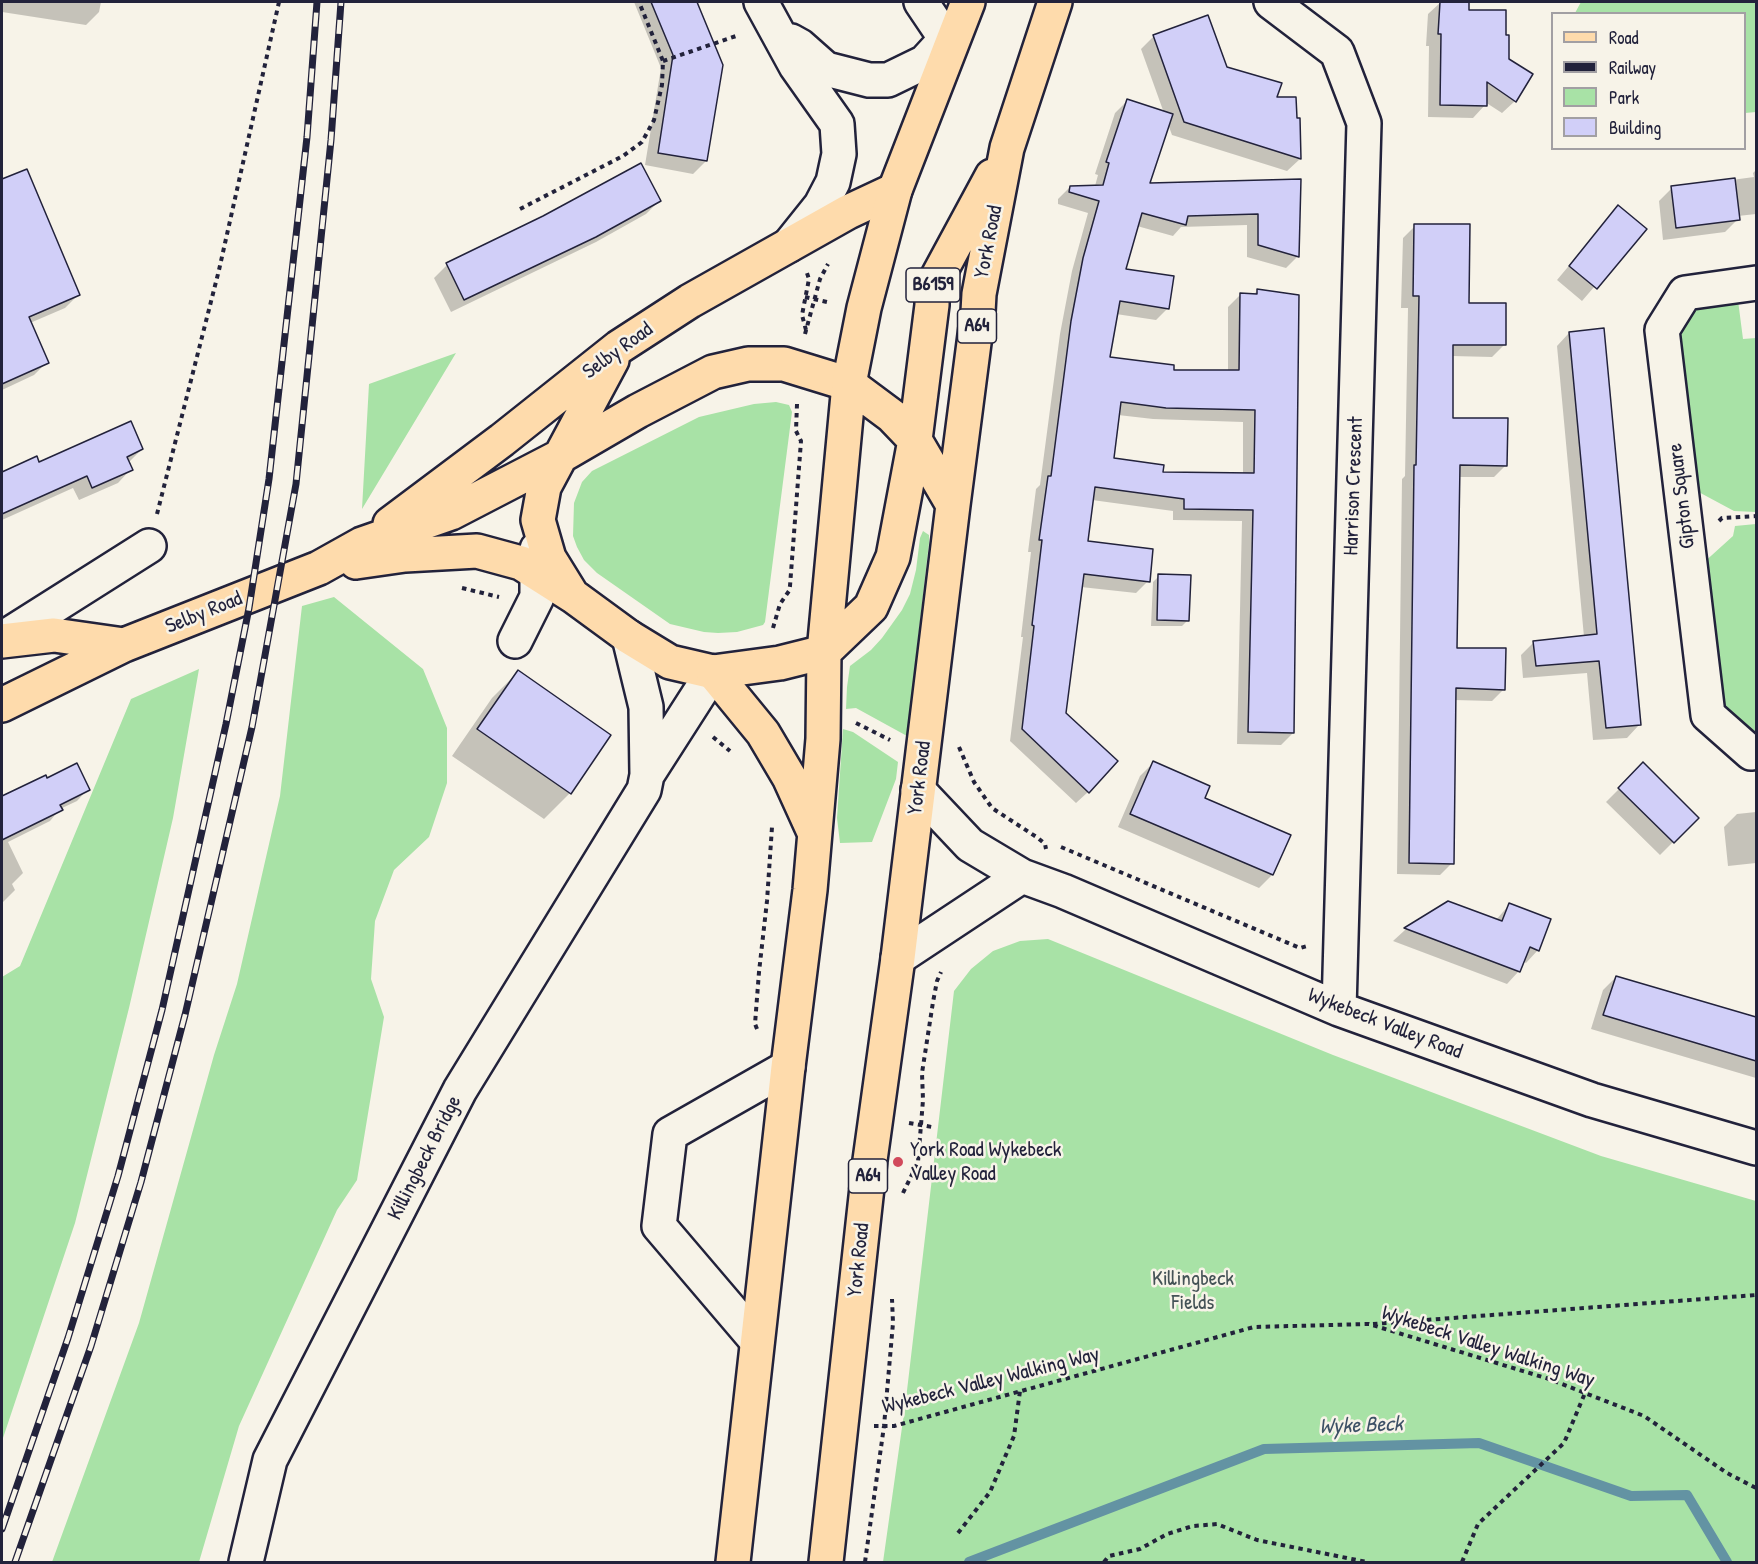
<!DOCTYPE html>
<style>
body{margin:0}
#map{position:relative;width:1758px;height:1564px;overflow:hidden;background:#f7f3e8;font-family:"Patrick Hand",sans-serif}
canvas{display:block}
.frame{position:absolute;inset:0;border:3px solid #22223b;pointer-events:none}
.legend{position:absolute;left:1551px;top:12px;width:195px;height:138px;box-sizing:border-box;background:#f7f3e8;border:2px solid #a29fa3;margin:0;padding:8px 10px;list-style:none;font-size:18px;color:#22223b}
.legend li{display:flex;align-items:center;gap:12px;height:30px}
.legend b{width:30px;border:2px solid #a29fa3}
</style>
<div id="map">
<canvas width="1758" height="1564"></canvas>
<div class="frame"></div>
<ul class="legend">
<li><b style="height:8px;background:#fedbac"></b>Road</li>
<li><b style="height:8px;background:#22223b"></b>Railway</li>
<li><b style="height:16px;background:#a8e2a6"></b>Park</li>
<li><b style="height:16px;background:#d1cff8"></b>Building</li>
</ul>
</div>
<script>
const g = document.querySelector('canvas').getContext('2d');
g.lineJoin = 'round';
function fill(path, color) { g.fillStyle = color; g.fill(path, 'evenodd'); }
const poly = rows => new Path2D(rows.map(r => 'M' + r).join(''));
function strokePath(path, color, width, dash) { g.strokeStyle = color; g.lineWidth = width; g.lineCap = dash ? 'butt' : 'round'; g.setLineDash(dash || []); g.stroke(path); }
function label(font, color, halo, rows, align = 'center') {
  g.font = font + ' "Patrick Hand",sans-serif'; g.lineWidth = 5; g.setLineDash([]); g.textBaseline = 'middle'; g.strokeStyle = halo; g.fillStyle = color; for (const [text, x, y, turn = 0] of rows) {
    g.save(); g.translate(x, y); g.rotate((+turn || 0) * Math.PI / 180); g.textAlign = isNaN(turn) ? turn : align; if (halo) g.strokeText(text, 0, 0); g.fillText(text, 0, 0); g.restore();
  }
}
const green = poly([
 [1581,2,1756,2,1756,112,1745,113,1744,14,1575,13],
 [1736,285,1743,339,1756,338,1756,512,1734,511,1680,482,1662,330,1685,293],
 [456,353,362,509,369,384],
 [776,402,789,405,792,412,765,622,763,625,737,632,718,633,704,632,670,624,597,573,584,560,577,547,573,536,574,503,582,482,592,471,699,417,754,404],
 [1756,524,1756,752,1708,715,1691,574,1733,536,1735,526],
 [923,531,929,535,929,543,907,736,856,708,846,709,847,687,850,666,871,650,882,638,902,610,910,594,916,570,920,538],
 [334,597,423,669,447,728,447,783,429,837,394,870,375,921,371,979,384,1017,357,1180,337,1210,239,1426,199,1562,52,1562,139,1323,214,1055,237,984,280,796,302,606],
 [199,669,173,818,129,1008,75,1223,2,1441,2,977,20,966,131,699],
 [843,729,853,732,898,762,896,779,872,842,840,843,837,818],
 [1048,939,1333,1055,1601,1156,1756,1201,1756,1562,883,1562,906,1399,954,991,971,969,993,951,1020,941]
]);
const shadow = poly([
 [2,2,101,2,99,12,86,25,2,12],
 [634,2,695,2,721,65,706,161,693,174,645,165,661,68],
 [1441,2,1468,2,1467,11,1508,59,1515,101,1502,113,1485,102,1485,105,1473,118,1428,117,1429,46,1426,46,1428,14],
 [1154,36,1226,68,1275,99,1296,120,1299,120,1300,159,1287,171,1172,135,1168,124,1148,185,1300,181,1298,256,1286,268,1247,257,1247,225,1181,227,1173,236,1137,226,1124,270,1168,308,1156,320,1116,314,1108,358,1172,371,1228,372,1228,307,1240,295,1253,295,1257,291,1293,733,1281,745,1237,744,1242,521,1173,520,1173,511,1092,500,1086,542,1148,581,1136,593,1081,587,1065,713,1088,792,1076,803,1010,741,1023,637,1021,637,1031,552,1028,552,1036,489,1040,485,1060,334,1072,271,1088,213,1058,204,1058,199,1070,187,1095,186,1098,175,1095,174,1115,113,1127,101,1164,113,1141,49],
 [1118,415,1153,419,1243,422,1243,474,1162,473,1112,459],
 [1756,170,1756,214,1738,216,1738,219,1725,232,1663,240,1659,201,1672,188,1754,177,1753,173],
 [26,171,78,295,65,308,30,323,47,362,34,375,2,390,2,335,26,324,2,266,2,181],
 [659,201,646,214,596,242,451,312,434,278,447,265,544,218],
 [1618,207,1644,229,1582,301,1557,280],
 [1415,226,1468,304,1504,345,1492,357,1452,356,1451,419,1506,465,1494,477,1458,477,1455,649,1504,689,1492,701,1454,700,1452,863,1440,875,1397,874,1402,479,1405,476,1408,308,1401,308,1403,238],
 [1569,333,1639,725,1627,738,1593,740,1587,673,1523,678,1521,655,1534,642,1584,637,1557,346],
 [142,449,128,463,131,469,118,483,79,500,73,488,2,520,2,474,36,458,39,464],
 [1159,576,1188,620,1182,626,1151,626,1153,582],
 [518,672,609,736,570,793,544,819,452,756,492,698],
 [1153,763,1203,799,1289,836,1272,875,1259,888,1118,827,1140,776],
 [1643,765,1697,818,1660,855,1606,802],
 [45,777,47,780,88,789,77,801,60,809,50,821,8,842,23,873,12,884,15,890,2,903,2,798],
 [1756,812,1756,863,1728,866,1724,827,1737,814],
 [1448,903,1496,920,1509,905,1538,950,1526,963,1523,961,1519,971,1507,984,1393,941,1405,930],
 [1616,977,1756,1019,1756,1078,1591,1029,1603,990]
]);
const stream = poly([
 [969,1562,1264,1449,1479,1443,1631,1496,1687,1495,1727,1562]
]);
const building = poly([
 [651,2,697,2,723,65,707,161,658,153,673,55,651,2],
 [1440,2,1469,2,1469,10,1506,10,1506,35,1509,35,1509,59,1533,74,1516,102,1487,82,1487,106,1440,105,1441,34,1438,34,1440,2],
 [1208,15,1227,67,1282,83,1277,97,1296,97,1297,118,1300,118,1301,159,1184,122,1153,35,1208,15],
 [1127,99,1173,114,1150,183,1301,179,1299,257,1258,245,1258,214,1188,216,1186,225,1142,213,1126,269,1174,276,1169,309,1120,301,1110,357,1174,365,1174,370,1239,370,1240,293,1257,294,1257,289,1299,295,1294,733,1248,732,1253,510,1184,509,1184,499,1095,487,1088,541,1153,549,1150,582,1084,574,1066,713,1118,761,1089,793,1022,729,1034,626,1032,625,1042,540,1039,540,1048,476,1051,476,1071,321,1083,258,1099,201,1069,192,1070,186,1103,185,1109,163,1106,162,1127,99],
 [1121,402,1166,408,1255,410,1254,473,1163,472,1164,465,1114,458,1121,402],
 [641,163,661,201,596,237,464,300,446,263,543,216,641,163],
 [27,169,80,295,29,317,49,363,2,384,2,179,27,169],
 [1735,178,1740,220,1676,228,1671,186,1735,178],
 [1618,205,1647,229,1597,289,1569,266,1618,205],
 [1414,224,1470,224,1469,303,1506,303,1506,345,1453,345,1453,418,1508,418,1507,466,1460,465,1457,648,1506,648,1505,690,1456,688,1454,864,1409,863,1414,465,1416,465,1419,296,1413,296,1414,224],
 [1604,328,1641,725,1606,728,1599,661,1536,666,1533,641,1597,634,1569,332,1604,328],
 [131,421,143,449,127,457,133,470,92,488,87,476,2,514,2,472,37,456,39,462,131,421],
 [1158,574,1191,575,1189,621,1157,620,1158,574],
 [518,670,611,735,571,794,477,729,518,670],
 [1153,761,1210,786,1205,798,1291,835,1273,875,1130,814,1153,761],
 [1643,762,1699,818,1674,843,1618,788,1643,762],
 [77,763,90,790,60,805,63,810,2,840,2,796,46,775,47,778,77,763],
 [1448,901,1502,921,1509,903,1551,919,1539,951,1530,947,1520,972,1404,928,1448,901],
 [1616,976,1756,1017,1756,1061,1603,1015,1616,976]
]);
const path = poly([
 [663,61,739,35],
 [520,209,623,156,642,142,654,120,662,85,663,61,639,2],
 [805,297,831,303],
 [806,330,802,315,809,279,807,273],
 [805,334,820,279,828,264],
 [157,514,219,270,279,2],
 [1719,521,1722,518,1756,516],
 [462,588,499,597],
 [773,628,780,604,789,591,790,586,801,441,796,431,797,404],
 [856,723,890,740],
 [713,737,730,751],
 [959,747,974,782,992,808,1038,838,1045,844,1046,849],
 [1061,847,1300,948,1307,946],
 [757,1029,755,1024,759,972,767,901,772,827],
 [909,1123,932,1127],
 [903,1193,918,1162,923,1100,922,1073,933,1002,937,981,941,972],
 [1373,1324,1756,1295],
 [874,1426,894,1426,1254,1327,1369,1324,1549,1379,1644,1416,1727,1473,1756,1488],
 [958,1533,990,1492,1014,1436,1020,1391],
 [865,1562,884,1426,893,1323,892,1299],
 [1104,1562,1109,1556,1140,1549,1167,1534,1193,1526,1217,1524,1257,1540,1367,1562],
 [1462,1562,1478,1524,1564,1443,1585,1393]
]);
const minor = poly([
 [761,2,796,66,837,124,839,154,833,182,821,205,789,245],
 [921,2,950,45],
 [1271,2,1337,52,1364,123,1339,1009],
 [791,41,800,46,826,69,869,80,888,80,925,62,957,27],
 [1756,283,1685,293,1662,330,1708,715,1751,753,1756,752],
 [2,639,149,546],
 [515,641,537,597,537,549],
 [647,775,713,672],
 [918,790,970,845,1022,876,1063,891,1339,1009,1592,1100,1756,1148],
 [898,958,1022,876],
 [757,1341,659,1226,670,1134,788,1067],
 [246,1562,270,1460,460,1090,644,790,647,775,646,707,629,637]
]);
const major = poly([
 [390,524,502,440,619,347,690,301,848,212,895,190],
 [356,562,405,555,477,551,521,563,573,596,629,637,670,662,713,672,780,663,824,652],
 [570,592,549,558,538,520,544,487,612,360],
 [2,641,54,635,124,645],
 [2,705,124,645,319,568,362,544,451,513,559,457,638,411,713,372,748,364,784,364,849,384]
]);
const highway = poly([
 [849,384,892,416,915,440,953,505],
 [824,652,871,607,893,557,915,440,932,305,932,287,992,176],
 [713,672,763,733,789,777,814,832],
 [733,1562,788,1067,810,890,823,739,824,652,849,384,864,308,895,190,968,2],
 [826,1562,870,1160,898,958,953,505,978,312,979,294,1007,148,1055,2]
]);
const rail = poly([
 [2,1529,68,1338,118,1176,162,1010,226,724,249,608,269,479,307,137,317,2],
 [15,1562,91,1346,141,1182,185,1015,252,727,296,484,331,140,341,2]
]);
const markers = [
 [898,1162,6,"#d1495b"]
];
const shields = [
 [933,285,54],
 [977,326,39],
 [868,1176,39]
];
const shieldNames = [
 ["B6159",933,285],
 ["A64",977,326],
 ["A64",868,1176]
];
const streetNames = [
 ["York Road",989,242,-79],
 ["Selby Road",618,351,-36],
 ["Harrison Crescent",1354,486,-88],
 ["Gipton Square",1682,496,-97],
 ["Selby Road",204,613,-22],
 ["York Road",920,778,-83],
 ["Wykebeck Valley Road",1385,1024,21],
 ["Killingbeck Bridge",425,1158,-63],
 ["York Road",859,1260,-84],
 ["Wykebeck Valley Walking Way",1488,1347,18],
 ["Wykebeck Valley Walking Way",991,1381,-14]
];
const poiNames = [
 ["York Road Wykebeck",910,1150],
 ["Valley Road",910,1174]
];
const parkNames = [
 ["Killingbeck",1193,1279],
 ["Fields",1193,1303]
];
const waterNames = [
 ["Wyke Beck",1361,1426,-2]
];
fill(green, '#a8e2a6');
fill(shadow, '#0003');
strokePath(stream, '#6393a3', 10);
fill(building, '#d1cff8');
strokePath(building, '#22223b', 1.5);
strokePath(minor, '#22223b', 38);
strokePath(major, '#22223b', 38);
strokePath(highway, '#22223b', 38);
strokePath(path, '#22223b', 4, [4.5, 4.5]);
strokePath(minor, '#f7f3e8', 33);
strokePath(major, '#fedbac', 33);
strokePath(highway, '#fedbac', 33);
strokePath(rail, '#22223b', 7);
strokePath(rail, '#f7f3e8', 4.5, [14]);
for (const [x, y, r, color] of markers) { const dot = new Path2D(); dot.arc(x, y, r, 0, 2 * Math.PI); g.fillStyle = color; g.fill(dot); strokePath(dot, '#f7f3e8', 2); }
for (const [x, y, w] of shields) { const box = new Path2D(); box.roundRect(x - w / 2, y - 17, w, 34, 4.5); g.fillStyle = '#f7f3e8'; g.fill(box); strokePath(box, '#22223b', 1.5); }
label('bold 20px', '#22223b', null, shieldNames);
label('21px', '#22223b', '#f7f3e8', streetNames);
label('21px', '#22223b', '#f7f3e8', poiNames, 'left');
label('21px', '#445256', '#f7f3e8', parkNames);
label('italic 22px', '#3d5166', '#f7f3e8', waterNames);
</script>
